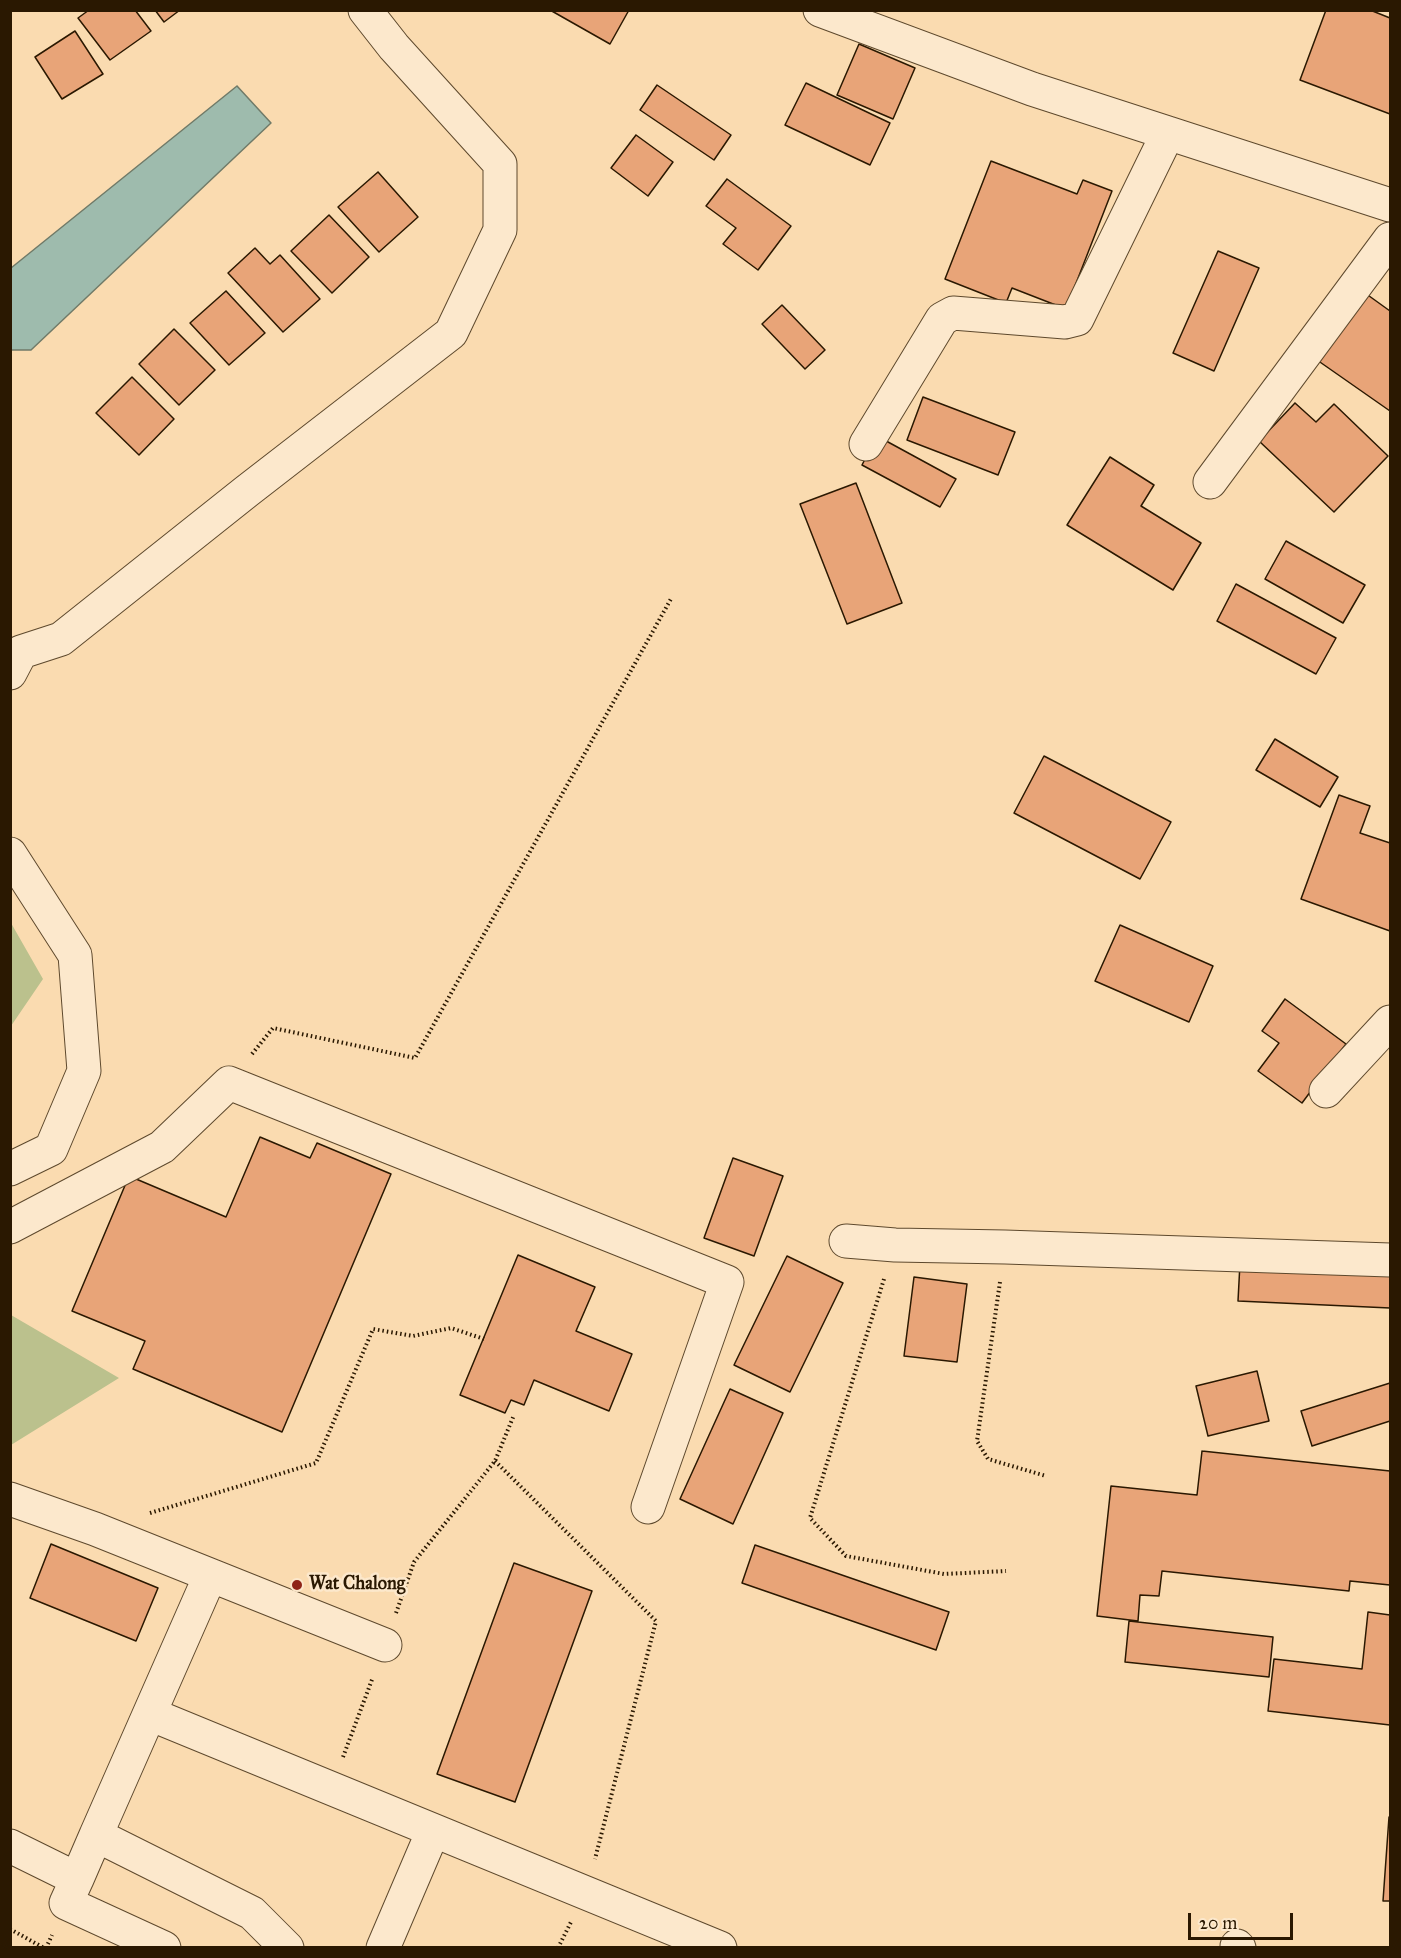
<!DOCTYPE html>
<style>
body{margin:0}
#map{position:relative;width:1401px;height:1958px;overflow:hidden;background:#fadbb0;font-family:"IM FELL Great Primer",serif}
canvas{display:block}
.frame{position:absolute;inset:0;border:12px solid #2a1801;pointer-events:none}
.scale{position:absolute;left:1188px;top:1913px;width:105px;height:27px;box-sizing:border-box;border:3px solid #2a1801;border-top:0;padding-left:8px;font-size:18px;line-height:21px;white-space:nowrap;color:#2a1801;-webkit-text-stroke:4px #fce8cc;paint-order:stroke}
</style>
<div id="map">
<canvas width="1401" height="1958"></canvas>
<div class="frame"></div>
<div class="scale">20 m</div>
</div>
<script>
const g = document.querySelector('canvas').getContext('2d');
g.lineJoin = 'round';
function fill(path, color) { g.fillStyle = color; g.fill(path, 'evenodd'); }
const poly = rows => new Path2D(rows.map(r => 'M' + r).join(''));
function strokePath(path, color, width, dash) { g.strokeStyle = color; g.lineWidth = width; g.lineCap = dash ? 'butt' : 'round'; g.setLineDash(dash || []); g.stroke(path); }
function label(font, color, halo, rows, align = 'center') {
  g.font = font + ' "IM FELL Great Primer",serif'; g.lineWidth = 5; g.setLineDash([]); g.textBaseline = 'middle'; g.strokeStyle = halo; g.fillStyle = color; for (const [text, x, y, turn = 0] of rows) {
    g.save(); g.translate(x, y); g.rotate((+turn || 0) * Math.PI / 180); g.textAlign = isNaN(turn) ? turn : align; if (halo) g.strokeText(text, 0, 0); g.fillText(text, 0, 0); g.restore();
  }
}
const green = poly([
 [11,923,43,979,11,1026,10,1026],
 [11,1315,119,1378,11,1445]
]);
const water = poly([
 [237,86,271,123,31,350,11,350,11,268,237,86]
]);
const building = poly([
 [89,10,135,10,151,31,110,60,78,18,89,10],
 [155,10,180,10,164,22,155,10],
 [550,10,629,10,610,44,550,10],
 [1326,10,1370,10,1390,18,1390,114,1300,80,1326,10],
 [75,31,103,74,62,99,35,57,75,31],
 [859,44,915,68,893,119,837,95,859,44],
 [806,83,890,123,870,165,785,125,806,83],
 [657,85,731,135,714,160,640,110,657,85],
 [636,135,673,162,648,196,611,168,636,135],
 [991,161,1077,194,1083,180,1112,191,1066,309,1012,288,1006,303,945,279,991,161],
 [378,172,418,217,379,252,338,207,378,172],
 [727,179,791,226,758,270,723,244,736,228,706,206,727,179],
 [329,215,369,257,332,293,291,251,329,215],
 [255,248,270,264,280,255,320,299,283,332,228,273,255,248],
 [1218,251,1259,268,1214,371,1173,353,1218,251],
 [226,291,265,333,229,365,190,323,226,291],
 [1365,293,1390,311,1390,411,1317,360,1365,293],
 [782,305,825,350,805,369,762,324,782,305],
 [174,329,215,370,179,405,139,364,174,329],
 [132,377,174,419,139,455,96,413,132,377],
 [923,397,1015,432,998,475,907,440,923,397],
 [1295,403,1316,422,1334,404,1388,456,1334,512,1259,441,1295,403],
 [877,436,956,479,940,507,862,465,877,436],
 [1110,457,1154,485,1141,506,1201,543,1173,590,1067,525,1110,457],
 [856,483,902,603,847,624,800,504,856,483],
 [1286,541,1365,585,1343,623,1265,579,1286,541],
 [1236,584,1336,638,1316,674,1217,621,1236,584],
 [1275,739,1338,777,1320,807,1256,770,1275,739],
 [1044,756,1171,822,1140,879,1014,813,1044,756],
 [1339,795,1370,806,1360,833,1390,843,1390,931,1301,899,1339,795],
 [1120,925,1213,966,1189,1022,1095,981,1120,925],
 [1285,999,1346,1044,1302,1103,1258,1071,1279,1043,1262,1031,1285,999],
 [260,1137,310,1158,317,1143,391,1174,282,1432,133,1369,145,1341,72,1311,129,1176,226,1217,260,1137],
 [733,1158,783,1176,754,1256,704,1238,733,1158],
 [518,1255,595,1287,576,1331,632,1354,609,1411,534,1380,524,1405,511,1400,505,1413,460,1395,518,1255],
 [787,1256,843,1283,790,1392,734,1365,787,1256],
 [1240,1263,1390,1269,1390,1308,1238,1301,1240,1263],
 [914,1277,967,1284,957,1362,904,1356,914,1277],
 [1257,1371,1269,1421,1208,1436,1196,1386,1257,1371],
 [1390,1383,1390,1421,1312,1446,1301,1411,1390,1383],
 [730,1389,783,1413,733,1524,680,1499,730,1389],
 [1202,1451,1390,1471,1390,1585,1350,1581,1349,1591,1162,1571,1159,1596,1140,1595,1138,1621,1097,1616,1111,1486,1197,1495,1202,1451],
 [51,1544,158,1588,136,1641,30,1598,51,1544],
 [755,1545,949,1612,936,1650,742,1583,755,1545],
 [514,1563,592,1591,515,1802,437,1774,514,1563],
 [1368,1612,1390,1615,1390,1725,1268,1711,1274,1659,1362,1669,1368,1612],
 [1129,1621,1273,1637,1269,1677,1125,1662,1129,1621],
 [1389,1817,1390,1817,1390,1901,1383,1901,1389,1817]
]);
const path = poly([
 [252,1054,273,1028,415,1058,672,597],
 [884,1279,810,1518,846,1556,944,1574,1006,1571],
 [1000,1282,977,1441,988,1459,1046,1476],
 [495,1461,656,1621,595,1859],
 [150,1513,316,1463,373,1329,413,1336,451,1328,484,1339],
 [396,1613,414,1562,495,1461,514,1415],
 [343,1757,373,1677],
 [10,1929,44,1948],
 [46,1948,52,1935],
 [558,1948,571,1922]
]);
const minor = poly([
 [820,10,1032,89,1390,205],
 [866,444,942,319,953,313,1065,322,1077,319,1168,133],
 [1210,482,1390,239],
 [10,673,21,652,61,639,247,491,451,333,500,230,500,164,394,47,365,10],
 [10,854,75,955,84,1071,51,1149,10,1169],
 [1326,1091,1390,1022],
 [10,1227,162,1147,229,1083,727,1282,648,1507],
 [846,1241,895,1245,1005,1247,1390,1260],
 [10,1499,95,1529,385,1645],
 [210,1576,96,1835,252,1913,287,1948],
 [150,1714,720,1948],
 [10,1846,77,1879,96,1835],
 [77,1879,66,1903,164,1948],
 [1237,1946,1239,1948],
 [383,1948,433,1831]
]);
const markers = [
 [297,1585,6,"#8f2418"]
];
const poiNames = [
 ["Wat Chalong",309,1585]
];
fill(green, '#bbc18d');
fill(water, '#9ebbad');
strokePath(water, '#707a68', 1.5);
fill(building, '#e8a478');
strokePath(building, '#2a1801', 1.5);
strokePath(minor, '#5e492d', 35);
strokePath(path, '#2a1801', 4, [1.5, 3]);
strokePath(minor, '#fce8cc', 33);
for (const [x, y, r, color] of markers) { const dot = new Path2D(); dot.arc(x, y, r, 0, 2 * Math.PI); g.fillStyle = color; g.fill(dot); strokePath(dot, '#fce8cc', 2); }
label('bold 18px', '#2a1801', '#fce8cc', poiNames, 'left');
</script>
